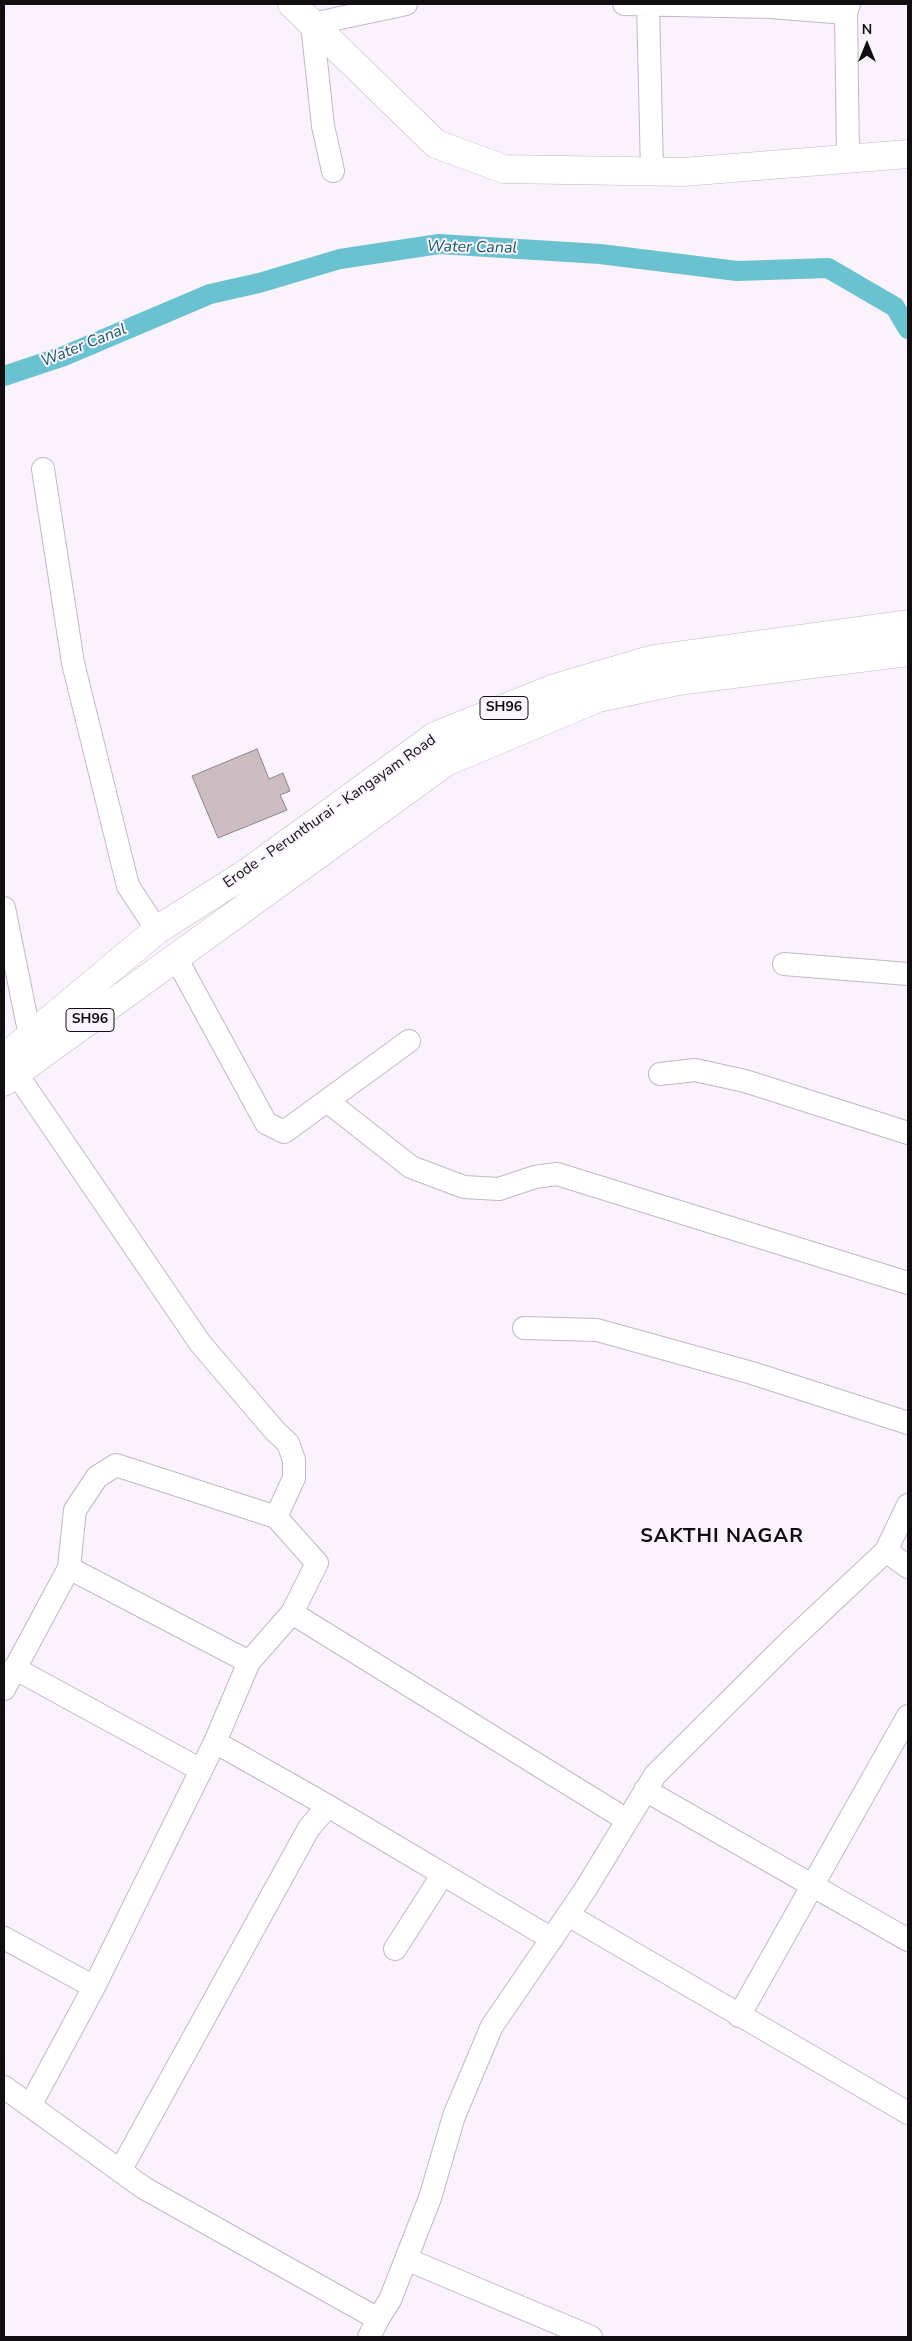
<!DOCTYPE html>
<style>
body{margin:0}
#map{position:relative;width:912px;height:2341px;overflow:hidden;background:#faf2fc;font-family:"Nunito Sans",sans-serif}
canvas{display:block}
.frame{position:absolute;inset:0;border:5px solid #100e11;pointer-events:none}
.north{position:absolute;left:842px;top:20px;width:50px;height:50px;-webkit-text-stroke:4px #faf2fc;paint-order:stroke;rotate:0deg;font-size:14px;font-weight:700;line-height:20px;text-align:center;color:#100e11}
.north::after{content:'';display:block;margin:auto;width:18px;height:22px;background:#100e11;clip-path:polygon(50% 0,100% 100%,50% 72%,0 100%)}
</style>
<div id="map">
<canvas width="912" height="2341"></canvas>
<div class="frame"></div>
<div class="north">N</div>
</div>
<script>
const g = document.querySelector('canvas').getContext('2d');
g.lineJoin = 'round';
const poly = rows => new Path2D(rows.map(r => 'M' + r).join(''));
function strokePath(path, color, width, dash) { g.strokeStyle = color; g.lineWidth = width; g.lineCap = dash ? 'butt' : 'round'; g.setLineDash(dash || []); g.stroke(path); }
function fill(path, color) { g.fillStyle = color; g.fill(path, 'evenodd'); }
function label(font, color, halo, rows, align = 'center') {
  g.font = font + ' "Nunito Sans",sans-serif'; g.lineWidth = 4; g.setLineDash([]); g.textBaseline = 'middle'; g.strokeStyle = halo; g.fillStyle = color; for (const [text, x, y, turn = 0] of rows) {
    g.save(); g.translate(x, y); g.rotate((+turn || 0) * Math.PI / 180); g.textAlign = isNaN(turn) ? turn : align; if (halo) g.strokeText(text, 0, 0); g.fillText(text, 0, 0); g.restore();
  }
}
const canal = poly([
 [4,376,64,356,210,294,259,283,340,259,439,244,600,254,737,271,828,268,895,307,908,329]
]);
const building = poly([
 [257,749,269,779,283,773,290,791,280,795,287,810,218,838,192,776,257,749]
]);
const minor = poly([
 [624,4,770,7,846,13],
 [648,4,652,171],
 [848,159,846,13,849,4],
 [333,171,323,126,312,24,406,4],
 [43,469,73,663,128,886,157,930],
 [4,908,30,1036],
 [176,958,266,1123,284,1132,409,1041],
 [784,964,908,974],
 [16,1073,200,1343,275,1431,288,1443,294,1460,294,1478,276,1517,317,1563,292,1613,627,1820],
 [660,1074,695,1070,745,1081,908,1133],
 [327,1101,411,1167,464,1187,499,1189,535,1177,557,1174,908,1283],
 [524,1328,597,1330,752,1373,908,1423],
 [886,1551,908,1567],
 [69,1568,249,1662],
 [14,1668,201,1770],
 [4,1689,69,1568,75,1510,97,1477,116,1465,276,1517],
 [215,1742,328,1806,552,1939],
 [645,1790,908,1940],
 [568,1915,908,2113],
 [4,1938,94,1987],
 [395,1949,443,1874],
 [739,2016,908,1716],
 [4,2087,144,2188,378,2319,390,2300,430,2198,454,2116,492,2026,585,1890,655,1775,790,1641,886,1551,908,1505],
 [30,2106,94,1987,215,1742,249,1662,292,1613],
 [120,2171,309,1828,328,1806],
 [406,2259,591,2337],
 [369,2337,378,2319]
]);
const tertiary = poly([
 [292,4,436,144,504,169,683,172,908,154]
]);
const primary = poly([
 [4,1058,157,930,248,872,435,736,555,688,654,659,908,624],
 [4,1082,446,762,598,698,678,681,908,652]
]);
const shields = [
 [504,708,48],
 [90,1020,48]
];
const shieldNames = [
 ["SH96",504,708],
 ["SH96",90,1020]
];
const streetNames = [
 ["Erode - Perunthurai - Kangayam Road",330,812,-35]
];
const waterNames = [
 ["Water Canal",472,248,1],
 ["Water Canal",84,346,-22]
];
const districtNames = [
 ["SAKTHI NAGAR",722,1537]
];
strokePath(canal, '#6ac1cf', 20);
fill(building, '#cbbdc1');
strokePath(building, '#908387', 1);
strokePath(minor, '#c1b9c3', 24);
strokePath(tertiary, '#c1b9c3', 29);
strokePath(primary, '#c1b9c3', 29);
strokePath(minor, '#fff', 22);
strokePath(tertiary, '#fff', 28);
strokePath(primary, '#fff', 28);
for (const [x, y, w] of shields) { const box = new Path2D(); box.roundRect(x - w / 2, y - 11.5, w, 23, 4); g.fillStyle = '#faf2fc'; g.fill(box); strokePath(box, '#100e11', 1); }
label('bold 14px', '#100e11', null, shieldNames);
label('15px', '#100e11', '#faf2fc', streetNames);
label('italic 16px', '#145d68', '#faf2fc', waterNames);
g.letterSpacing = '1px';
label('bold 20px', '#100e11', '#faf2fc', districtNames);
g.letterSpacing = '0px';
</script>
